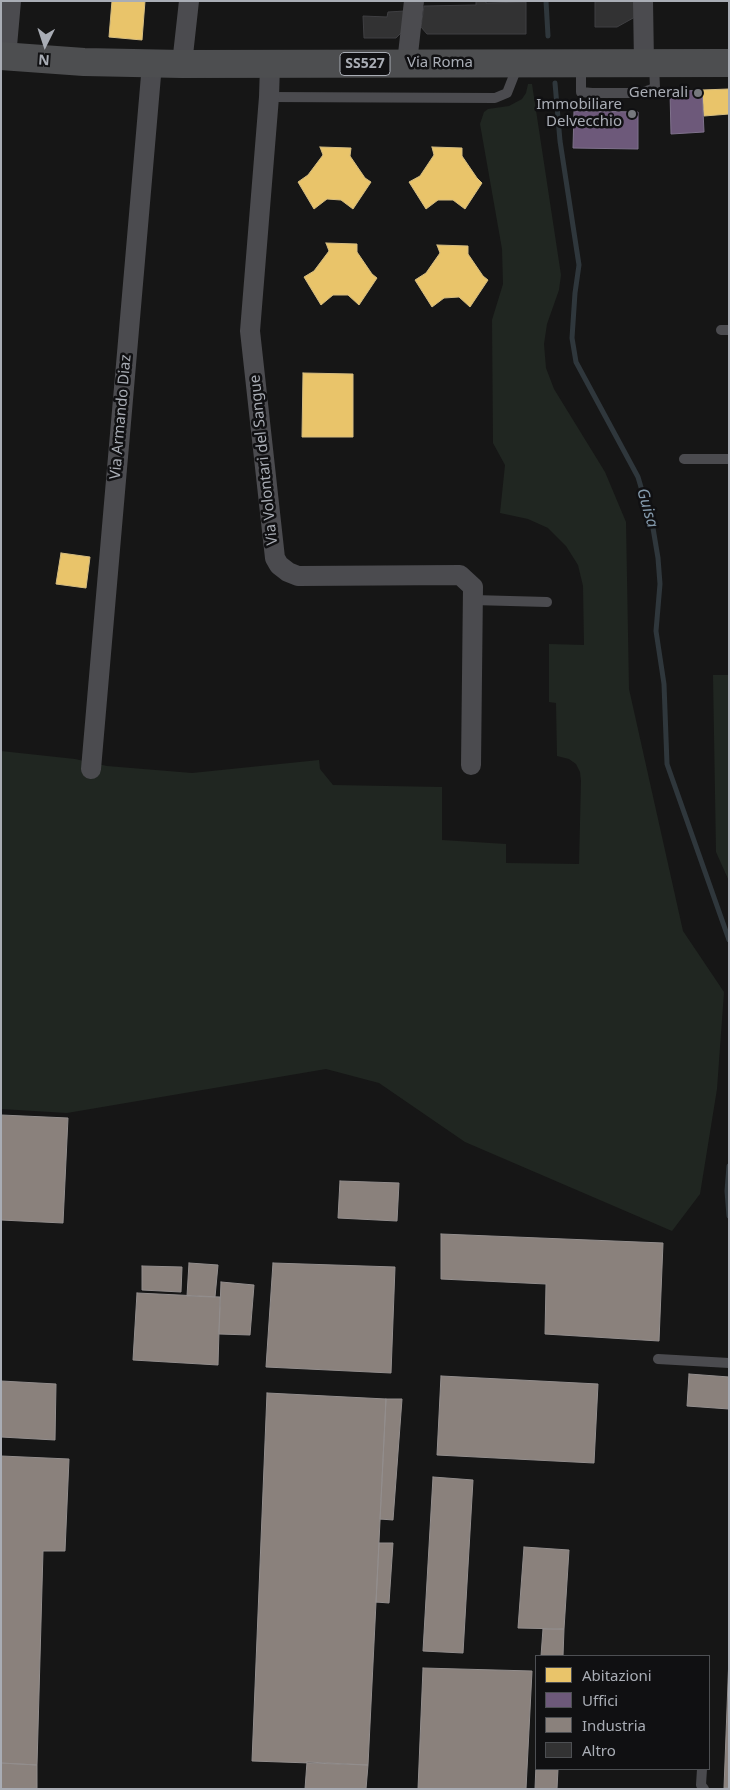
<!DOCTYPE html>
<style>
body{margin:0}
#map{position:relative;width:730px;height:1790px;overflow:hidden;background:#161616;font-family:"Noto Sans",sans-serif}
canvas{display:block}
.frame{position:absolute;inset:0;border:2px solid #a9adb5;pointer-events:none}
.legend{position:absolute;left:535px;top:1655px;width:175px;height:115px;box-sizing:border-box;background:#101012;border:1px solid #4d4f53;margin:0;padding:6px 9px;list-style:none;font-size:15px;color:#a9adb5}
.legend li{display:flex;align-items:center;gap:10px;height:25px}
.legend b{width:25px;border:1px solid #4d4f53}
.north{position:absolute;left:20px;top:20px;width:50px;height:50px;-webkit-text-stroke:4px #101012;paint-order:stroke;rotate:184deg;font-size:14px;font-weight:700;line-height:20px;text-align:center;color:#a9adb5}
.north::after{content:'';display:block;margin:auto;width:18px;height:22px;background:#a9adb5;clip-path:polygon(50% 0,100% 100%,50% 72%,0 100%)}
</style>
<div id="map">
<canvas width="730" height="1790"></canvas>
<div class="frame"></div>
<ul class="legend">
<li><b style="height:14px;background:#e9c46a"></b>Abitazioni</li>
<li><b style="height:14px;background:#6d597a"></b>Uffici</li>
<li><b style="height:14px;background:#8a817c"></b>Industria</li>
<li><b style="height:14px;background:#323233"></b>Altro</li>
</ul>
<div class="north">N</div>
</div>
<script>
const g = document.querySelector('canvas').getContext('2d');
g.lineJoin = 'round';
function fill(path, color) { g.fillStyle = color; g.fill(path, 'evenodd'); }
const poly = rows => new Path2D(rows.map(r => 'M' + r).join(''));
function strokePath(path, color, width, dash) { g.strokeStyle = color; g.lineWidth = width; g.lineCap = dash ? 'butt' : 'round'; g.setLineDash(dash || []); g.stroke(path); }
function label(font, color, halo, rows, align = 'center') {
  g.font = font + ' "Noto Sans",sans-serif'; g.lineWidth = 5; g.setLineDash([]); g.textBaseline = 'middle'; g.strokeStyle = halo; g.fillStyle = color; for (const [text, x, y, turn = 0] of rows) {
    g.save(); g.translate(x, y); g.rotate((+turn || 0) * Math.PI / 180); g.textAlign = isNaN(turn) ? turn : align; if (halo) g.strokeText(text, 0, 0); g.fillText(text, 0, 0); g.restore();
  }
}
const green = poly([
 [528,84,532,84,561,275,559,290,547,324,544,344,546,368,554,389,605,472,626,522,629,689,683,931,724,992,717,1089,700,1194,672,1231,465,1142,379,1083,326,1069,67,1113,1,1109,1,751,75,759,107,766,192,773,319,760,320,769,333,785,442,787,442,840,506,844,506,863,579,864,581,781,580,772,576,764,569,759,557,756,556,703,549,702,549,644,584,645,583,586,578,565,566,546,548,528,528,519,500,513,505,465,493,443,492,320,503,284,502,249,480,124,484,112,488,109,509,106,522,99,526,93],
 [713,675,729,675,729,881,716,852]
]);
const homes = poly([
 [112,1,145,1,142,40,109,37,112,1],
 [729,89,729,114,704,116,702,90,729,89],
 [320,147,351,148,350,156,365,178,371,182,353,209,341,200,327,199,314,209,298,182,308,175,323,155,320,147],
 [432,147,462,148,462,156,477,178,482,183,465,209,453,200,438,200,426,209,409,182,420,176,434,155,432,147],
 [326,243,357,244,357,252,372,274,377,278,359,305,348,295,333,295,321,305,304,277,314,271,329,251,326,243],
 [437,245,468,246,468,254,483,276,488,280,470,307,459,297,444,298,432,307,415,280,426,273,440,253,437,245],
 [303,373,353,374,353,437,302,437,303,373],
 [61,553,90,557,86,588,56,584,61,553]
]);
const offices = poly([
 [702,90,704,132,671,134,670,92,702,90],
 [574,111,638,112,638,149,573,148,574,111]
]);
const industry = poly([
 [1,1115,68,1118,63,1223,1,1220,1,1115],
 [340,1181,399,1183,397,1221,338,1218,340,1181],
 [441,1234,663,1243,659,1341,545,1334,546,1284,441,1279,441,1234],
 [189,1263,218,1265,215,1297,187,1296,189,1263],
 [273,1263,395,1267,391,1373,266,1367,273,1263],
 [142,1266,182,1267,181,1292,142,1290,142,1266],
 [221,1282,254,1285,250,1335,219,1334,221,1282],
 [137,1293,220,1297,218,1365,133,1360,137,1293],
 [689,1374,729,1377,729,1409,687,1406,689,1374],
 [441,1376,598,1384,594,1463,437,1455,441,1376],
 [1,1381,56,1384,55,1440,1,1437,1,1381],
 [267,1393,386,1399,368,1765,252,1761,267,1393],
 [386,1399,402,1399,393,1520,380,1519,386,1399],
 [1,1456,69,1459,65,1551,43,1551,37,1765,1,1763,1,1456],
 [433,1477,473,1480,463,1653,423,1651,433,1477],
 [379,1543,393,1543,389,1603,376,1602,379,1543],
 [524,1547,569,1550,564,1629,518,1628,524,1547],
 [543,1629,564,1629,563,1656,541,1656,543,1629],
 [729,1656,729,1788,724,1788,729,1656],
 [423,1668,532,1671,526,1789,418,1789,423,1668],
 [307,1762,368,1765,366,1789,305,1789,307,1762],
 [1,1763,37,1765,37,1789,1,1789,1,1763],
 [536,1764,536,1769,558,1769,557,1789,535,1789,536,1764]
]);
const stream = poly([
 [546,1,548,36],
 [555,83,560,141,579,265,575,293,572,338,576,362,638,477,653,528,658,558,660,584,656,631,664,684,667,764,729,940],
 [729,1166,727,1191,729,1216]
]);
const building = poly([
 [476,1,486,1,486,3,526,2,526,34,427,34,421,27,424,6,476,5,476,1],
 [595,1,634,1,635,17,617,27,595,27,595,1],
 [405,11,404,30,396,38,364,38,363,16,387,17,388,12,405,11]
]);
const lane = poly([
 [581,64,581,92,592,93,641,93,655,88,654,65],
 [269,97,495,98,507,93,518,65],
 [721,330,729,330],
 [684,459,729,459],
 [473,600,547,602],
 [658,1359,729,1363],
 [702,1769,701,1785,704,1789]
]);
const street = poly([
 [643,1,644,63],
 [6,57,11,1],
 [407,63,414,1],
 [182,64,189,1],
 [270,65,269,97,250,331,275,558,279,565,288,572,298,576,460,575,473,587,471,765],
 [91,769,152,64]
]);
const primary = poly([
 [1,56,84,62,182,64,729,63]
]);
const markers = [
 [698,93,5,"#76787d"],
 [632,114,5,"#76787d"]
];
const shields = [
 [365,64,50]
];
const shieldNames = [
 ["SS527",365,64]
];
const streetNames = [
 ["Via Roma",440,63],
 ["Via Armando Diaz",121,417,-85],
 ["Via Volontari del Sangue",264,460,-96]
];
const poiNames = [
 ["Generali",688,93],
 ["Immobiliare",622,105],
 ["Delvecchio",622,122]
];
const waterNames = [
 ["Guisa",647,508,74]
];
fill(green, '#202621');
fill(homes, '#e9c46a');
strokePath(homes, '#d6bd80', 1);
fill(offices, '#6d597a');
strokePath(offices, '#7f728c', 1);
fill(industry, '#8a817c');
strokePath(industry, '#938e8d', 1);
strokePath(stream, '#2f373c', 5);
fill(building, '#323233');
strokePath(building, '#3f3f42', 1);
strokePath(lane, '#4b4b4f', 10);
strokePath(street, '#4b4b4f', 20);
strokePath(primary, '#4d4e50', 28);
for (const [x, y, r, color] of markers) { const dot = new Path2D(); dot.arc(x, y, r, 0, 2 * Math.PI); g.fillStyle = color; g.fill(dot); strokePath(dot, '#101012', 2); }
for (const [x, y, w] of shields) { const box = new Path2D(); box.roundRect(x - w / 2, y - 11.5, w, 23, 4); g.fillStyle = '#101012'; g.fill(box); strokePath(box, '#a9adb5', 1); }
label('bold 14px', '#a9adb5', null, shieldNames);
label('15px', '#a9adb5', '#101012', streetNames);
label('15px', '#a9adb5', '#101012', poiNames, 'right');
label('italic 16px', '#849aac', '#101012', waterNames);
</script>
